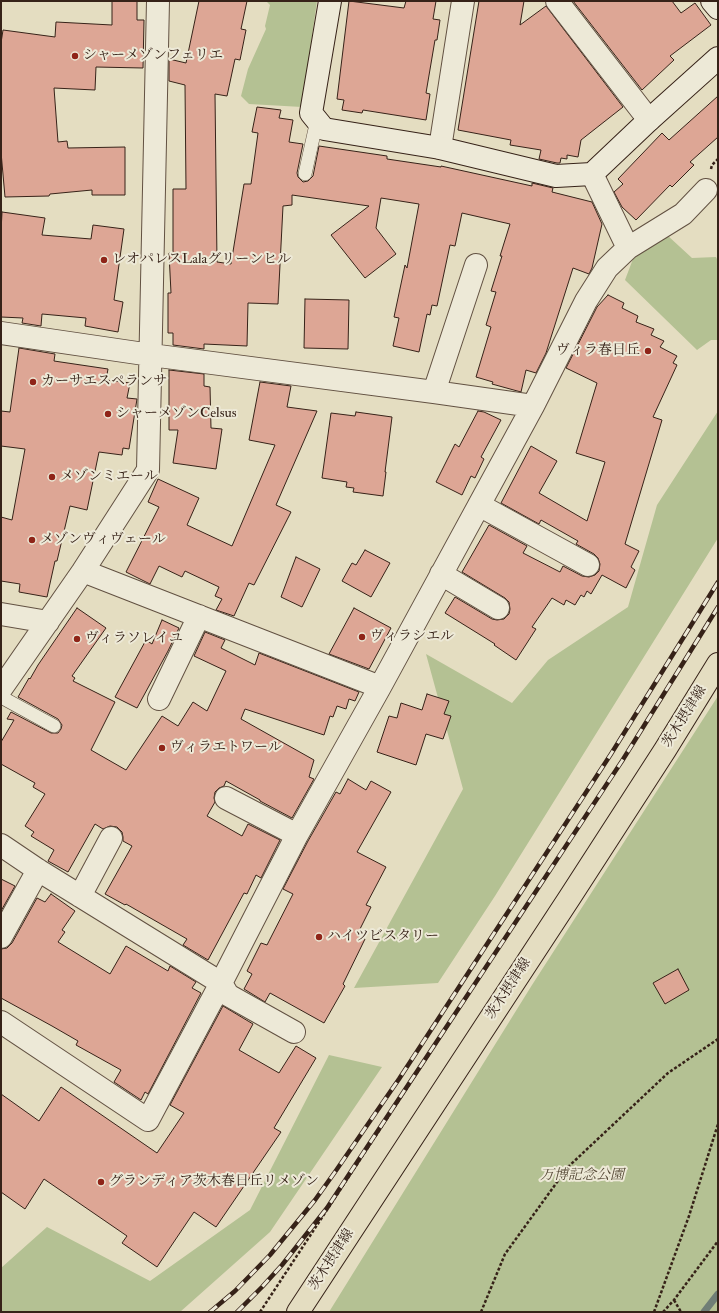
<!DOCTYPE html>
<meta charset="utf-8">
<style>
body{margin:0}
#map{position:relative;width:719px;height:1313px;overflow:hidden;background:#e4ddc1;font-family:"IM FELL Double Pica",serif}
canvas{display:block}
.frame{position:absolute;inset:0;border:2px solid #362218;pointer-events:none}
</style>
<div id="map">
<canvas width="719" height="1313"></canvas>
<div class="frame"></div>
</div>
<script>
const g = document.querySelector('canvas').getContext('2d');
g.lineJoin = 'round';
function fill(path, color) { g.fillStyle = color; g.fill(path, 'evenodd'); }
const poly = rows => new Path2D(rows.map(r => 'M' + r).join(''));
function strokePath(path, color, width, dash) { g.strokeStyle = color; g.lineWidth = width; g.lineCap = dash ? 'butt' : 'round'; g.setLineDash(dash || []); g.stroke(path); }
function label(font, color, halo, rows, align = 'center') {
  g.font = font + ' "IM FELL Double Pica","Noto Serif JP",serif'; g.lineWidth = 4; g.setLineDash([]); g.textBaseline = 'middle'; g.strokeStyle = halo; g.fillStyle = color; for (const [text, x, y, turn = 0] of rows) {
    g.save(); g.translate(x, y); g.rotate((+turn || 0) * Math.PI / 180); g.textAlign = isNaN(turn) ? turn : align; if (halo) g.strokeText(text, 0, 0); g.fillText(text, 0, 0); g.restore();
  }
}
const green = poly([
 [266,1,317,1,302,107,249,104,241,96,248,69,266,29,265,26,270,5],
 [667,235,692,258,716,257,718,261,718,340,711,340,697,350,625,280,633,259],
 [718,411,718,538,495,896,438,983,354,988,463,789,426,654,512,703,548,660,628,607,657,505],
 [718,696,718,1312,329,1312,532,985],
 [329,1055,382,1067,270,1232,180,1312,1,1312,1,1268,47,1227,150,1281,250,1210]
]);
const stream = poly([
 [704,1312,718,1294]
]);
const building = poly([
 [112,1,137,1,137,20,144,20,143,68,96,67,95,90,54,88,58,142,67,141,68,148,125,147,125,195,92,195,92,190,50,194,49,196,5,197,1,152,1,43,3,30,55,37,56,22,112,25,112,1],
 [199,1,247,1,241,29,246,30,240,60,235,59,227,96,215,94,217,262,231,264,244,184,251,184,258,133,252,132,257,107,281,110,279,118,293,120,289,142,303,144,297,173,298,177,303,182,308,181,313,176,319,146,387,156,387,159,441,167,441,166,532,186,532,183,553,188,552,192,592,202,602,224,592,268,589,274,573,268,546,353,536,373,526,370,521,392,492,384,493,382,476,377,491,327,486,325,496,292,491,291,502,256,500,256,510,224,462,213,455,246,450,245,437,306,432,305,430,315,427,314,419,352,393,346,399,318,394,317,405,265,407,268,419,204,381,198,376,228,396,254,365,278,331,235,369,206,292,195,292,205,283,206,278,304,248,303,247,346,204,344,204,349,173,345,173,333,168,333,168,293,171,293,169,253,173,253,173,189,186,189,185,85,169,81,169,59,186,63,199,1],
 [349,1,404,8,406,1,436,1,433,19,440,20,437,40,435,40,426,93,430,94,426,120,363,110,362,113,342,110,344,100,337,99,349,1],
 [479,1,524,1,520,25,546,6,623,107,581,140,578,157,567,155,567,159,561,158,560,163,557,163,539,159,541,150,510,145,511,140,458,130,479,1],
 [573,1,672,1,681,13,695,3,711,25,670,56,674,60,642,90,573,1],
 [718,96,718,137,690,162,694,165,672,187,670,185,636,220,622,207,614,192,623,184,618,179,662,133,669,140,718,96],
 [2,212,45,218,42,235,91,239,93,225,124,229,114,300,123,302,118,332,85,326,86,318,42,314,41,326,22,323,23,318,1,317,1,232,2,212],
 [608,295,624,303,622,308,638,316,636,322,654,329,651,335,664,341,660,347,677,356,673,363,677,365,653,417,662,420,625,544,639,551,631,567,635,570,626,588,602,575,591,594,587,591,584,597,581,595,575,605,566,600,564,605,552,598,532,627,536,629,516,660,494,645,495,644,445,613,455,597,492,619,497,620,504,619,509,614,510,609,509,602,505,598,462,572,489,525,527,546,523,553,560,572,563,566,582,576,589,577,595,575,599,571,600,564,598,558,594,554,576,544,578,541,541,520,539,524,501,503,531,446,557,461,539,493,587,521,605,462,576,453,597,383,566,368,597,307,608,295],
 [305,299,349,300,348,349,304,348,305,299],
 [19,348,55,354,54,361,108,369,106,380,130,383,127,398,137,399,129,449,123,448,122,455,99,452,87,510,70,506,57,561,55,561,47,597,19,592,20,584,1,581,1,517,12,520,25,449,1,446,1,411,10,412,19,348],
 [169,370,204,374,204,386,210,387,211,428,222,429,216,469,173,463,178,430,169,430,169,370],
 [260,382,291,386,287,407,317,411,276,505,291,512,254,585,249,583,234,616,216,610,222,599,215,596,219,587,185,571,182,577,159,566,150,584,126,572,159,507,148,502,158,479,199,498,187,525,232,546,275,445,249,440,260,382],
 [478,411,484,412,501,420,481,457,484,459,475,478,471,476,462,495,436,482,455,444,459,447,478,411],
 [356,412,392,417,385,472,386,472,383,496,353,492,354,488,346,487,347,482,322,478,331,413,355,416,356,412],
 [365,550,390,563,371,597,342,581,352,563,356,565,365,550],
 [296,557,320,569,302,607,281,597,296,557],
 [77,608,106,628,72,676,75,678,73,681,115,702,91,750,126,770,162,716,178,726,193,702,207,711,226,671,194,656,205,632,225,640,221,648,255,665,259,653,359,692,355,701,349,699,346,709,337,706,333,717,330,716,324,735,245,709,241,719,314,760,309,777,314,779,292,818,260,801,260,800,226,781,224,786,219,788,215,792,214,798,215,802,207,816,242,836,248,824,280,840,261,878,256,875,247,894,244,893,208,960,183,945,187,939,126,904,125,905,105,894,132,846,123,841,123,837,122,832,117,827,110,826,103,829,95,824,68,872,48,861,54,850,31,836,34,832,25,826,45,794,33,787,35,783,1,764,1,742,14,720,7,719,11,712,51,733,58,733,61,729,62,725,58,719,18,697,29,678,30,679,38,665,77,608],
 [354,608,391,628,369,669,329,654,354,608],
 [162,620,179,628,168,651,137,708,115,697,146,640,152,644,162,620],
 [427,694,449,701,444,714,451,716,443,739,426,734,416,765,377,752,389,716,397,718,401,703,422,710,427,694],
 [348,779,366,790,371,781,391,792,357,852,386,867,366,905,371,907,357,935,365,939,343,984,345,986,324,1023,270,993,265,1002,244,989,252,974,247,971,261,943,267,945,293,894,283,889,308,841,336,792,340,794,348,779],
 [1,879,15,886,1,911,1,879],
 [51,894,75,911,62,930,65,932,58,942,110,974,126,946,168,971,170,966,196,982,192,988,201,993,148,1094,145,1092,141,1100,114,1082,121,1070,76,1045,78,1041,52,1026,1,998,1,949,7,948,12,943,37,898,45,902,51,894],
 [678,969,689,990,665,1004,653,983,678,969],
 [223,1006,253,1024,239,1050,279,1073,296,1046,316,1058,274,1128,281,1132,216,1227,194,1212,157,1267,122,1243,127,1236,44,1179,25,1209,1,1192,1,1094,39,1121,61,1087,157,1153,184,1113,170,1105,223,1006]
]);
const path = poly([
 [711,169,712,165,718,159],
 [674,1300,681,1312],
 [260,1312,625,756,718,606],
 [481,1312,505,1254,568,1167,668,1073,718,1039],
 [654,1312,689,1216,718,1124],
 [663,1312,674,1300,718,1241]
]);
const lane = poly([
 [305,174,317,120],
 [1,697,54,726]
]);
const street = poly([
 [557,1,649,120],
 [440,148,463,1],
 [592,174,628,248],
 [1,333,151,355,434,392,533,406],
 [434,392,476,265],
 [479,505,588,565],
 [83,571,380,687],
 [441,574,498,608],
 [1,614,48,622],
 [1,689,83,571,148,470,158,1],
 [159,699,199,616],
 [226,798,297,835],
 [1,845,38,870,221,983,228,995,294,1032],
 [80,896,111,838],
 [1,937,38,870],
 [1,1022,148,1120,221,983,297,835,380,687,533,406,586,301,607,268,628,248,683,214,706,190]
]);
const secondary = poly([
 [330,1,311,113,324,129,440,148,556,176,592,174,649,120,718,58],
 [712,1,718,8]
]);
const primary = poly([
 [298,1312,570,897,665,750,718,664]
]);
const rail = poly([
 [210,1312,235,1291,270,1255,315,1200,335,1172,399,1079,611,754,718,582],
 [237,1312,262,1287,282,1265,327,1208,346,1179,622,761,718,607]
]);
const markers = [
 [75,56,4,"#8f2418"],
 [104,260,4,"#8f2418"],
 [648,351,4,"#8f2418"],
 [33,382,4,"#8f2418"],
 [108,414,4,"#8f2418"],
 [52,477,4,"#8f2418"],
 [32,540,4,"#8f2418"],
 [362,637,4,"#8f2418"],
 [77,639,4,"#8f2418"],
 [162,748,4,"#8f2418"],
 [319,937,4,"#8f2418"],
 [101,1182,4,"#8f2418"]
];
const poiNames = [
 ["シャーメゾンフェリエ",83,56],
 ["レオパレスLalaグリーンヒル",112,260],
 ["ヴィラ春日丘",640,351,"right"],
 ["カーサエスペランサ",41,382],
 ["シャーメゾンCelsus",116,414],
 ["メゾンミエール",60,477],
 ["メゾンヴィヴェール",40,540],
 ["ヴィラシエル",370,637],
 ["ヴィラソレイユ",85,639],
 ["ヴィラエトワール",170,748],
 ["ハイツビスタリー",327,937],
 ["グランディア茨木春日丘リメゾン",109,1182]
];
const streetNames = [
 ["茨木摂津線",685,717,-58],
 ["茨木摂津線",509,989,-57],
 ["茨木摂津線",332,1260,-57]
];
const parkNames = [
 ["万博記念公園",582,1176]
];
fill(green, '#b4c193');
strokePath(stream, '#6f7e76', 7);
fill(building, '#dda695');
strokePath(building, '#362218', 1);
strokePath(lane, '#625142', 14);
strokePath(street, '#625142', 24);
strokePath(secondary, '#362218', 24);
strokePath(primary, '#362218', 24);
strokePath(path, '#362218', 2.5, [3, 2]);
strokePath(lane, '#ede9d7', 13);
strokePath(street, '#ede9d7', 22);
strokePath(secondary, '#ede9d7', 22);
strokePath(primary, '#e4ddc1', 22);
strokePath(rail, '#362218', 4.5);
strokePath(rail, '#ede9d7', 3, [9]);
for (const [x, y, r, color] of markers) { const dot = new Path2D(); dot.arc(x, y, r, 0, 2 * Math.PI); g.fillStyle = color; g.fill(dot); strokePath(dot, '#ede9d7', 1.5); }
label('14px', '#362218', '#ede9d7', poiNames, 'left');
label('14px', '#362218', '#ede9d7', streetNames);
label('italic 14px', '#564a37', '#ede9d7', parkNames);
</script>
